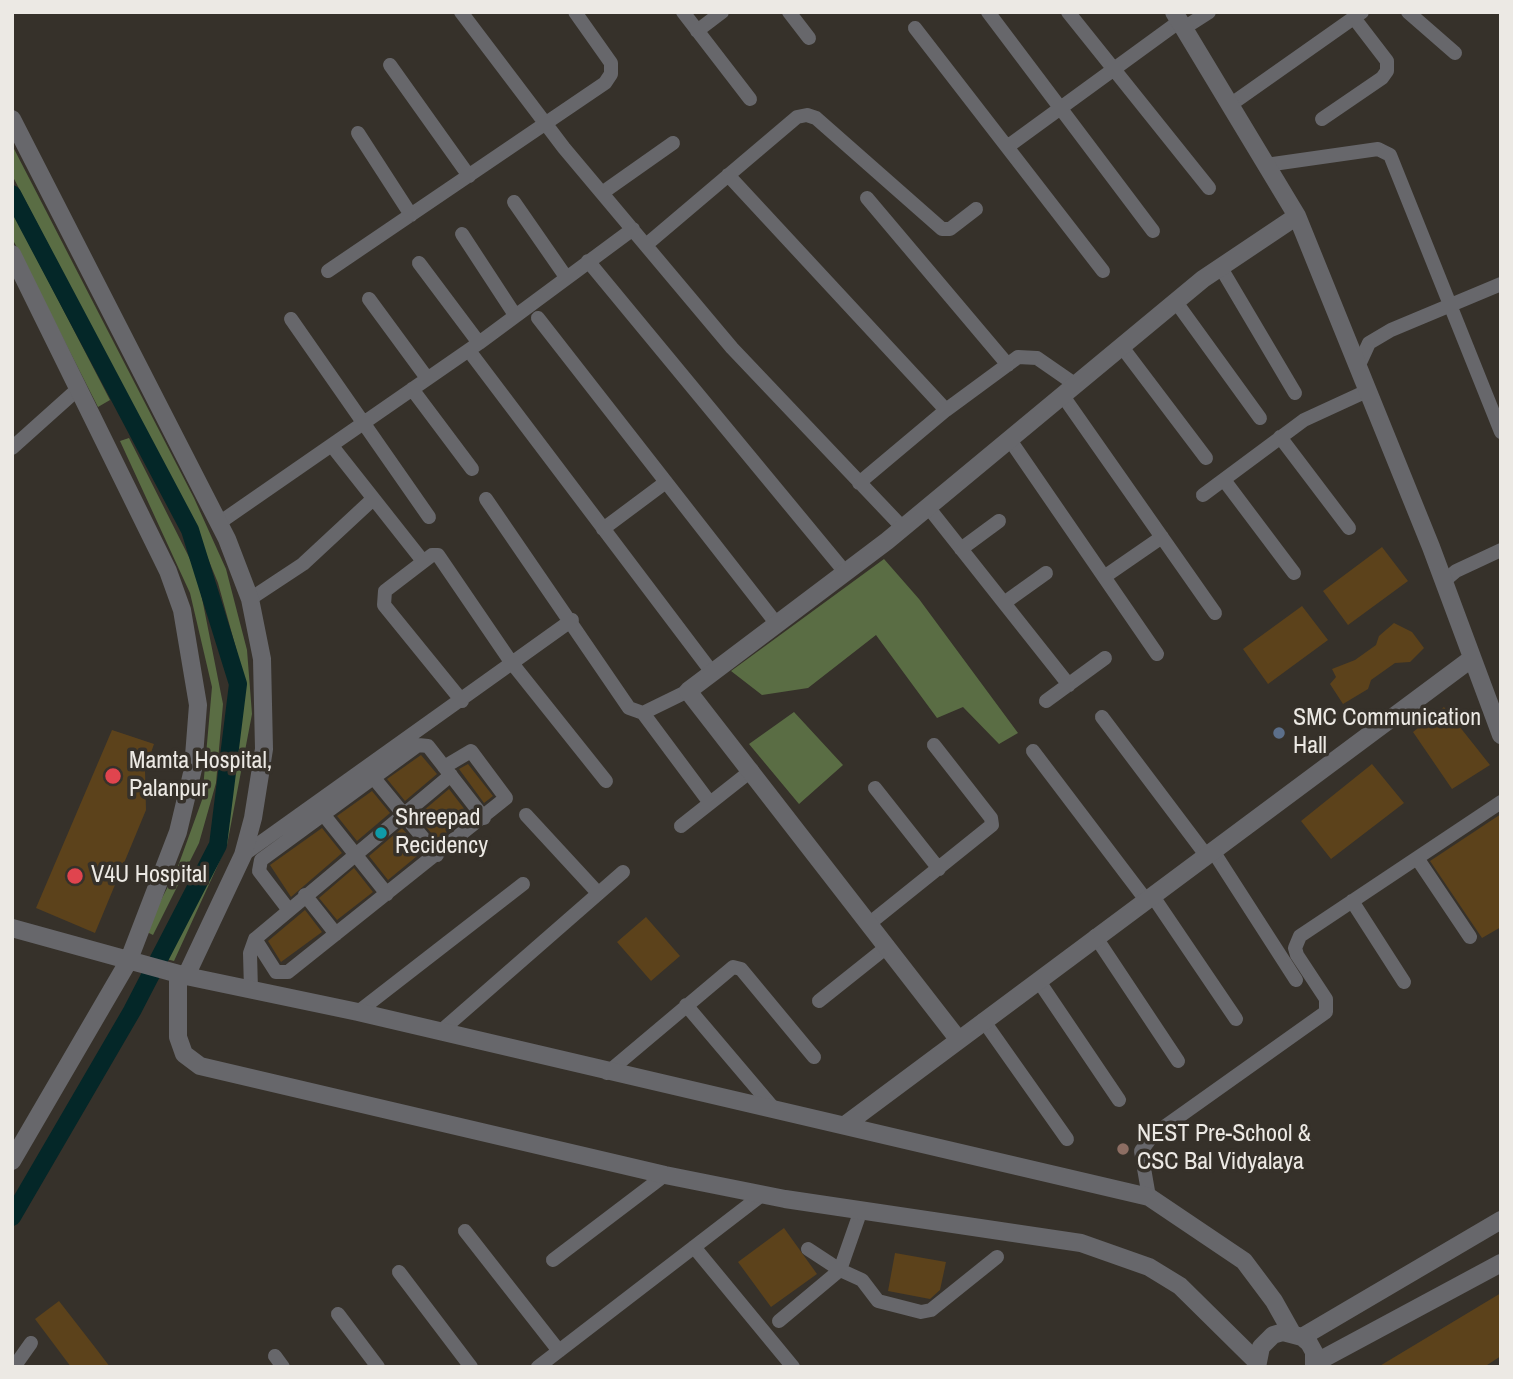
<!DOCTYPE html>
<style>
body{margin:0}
#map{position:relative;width:1513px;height:1379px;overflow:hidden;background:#36312a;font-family:"Archivo Narrow",sans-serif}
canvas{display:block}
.frame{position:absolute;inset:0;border:14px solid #ece9e4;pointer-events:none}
</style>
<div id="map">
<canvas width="1513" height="1379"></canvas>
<div class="frame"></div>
</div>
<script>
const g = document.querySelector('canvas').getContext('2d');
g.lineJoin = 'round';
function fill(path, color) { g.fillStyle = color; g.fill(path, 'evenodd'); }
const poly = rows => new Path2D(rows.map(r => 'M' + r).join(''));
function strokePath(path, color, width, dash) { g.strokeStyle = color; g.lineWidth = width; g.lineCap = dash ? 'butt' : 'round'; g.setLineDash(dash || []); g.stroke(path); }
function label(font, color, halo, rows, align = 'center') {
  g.font = font + ' "Archivo Narrow",sans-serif'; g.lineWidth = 7; g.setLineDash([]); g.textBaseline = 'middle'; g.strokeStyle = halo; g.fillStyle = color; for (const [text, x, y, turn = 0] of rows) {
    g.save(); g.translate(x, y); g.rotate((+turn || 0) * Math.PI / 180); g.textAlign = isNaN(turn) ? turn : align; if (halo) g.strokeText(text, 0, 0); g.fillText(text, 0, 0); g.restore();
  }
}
const forest = poly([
 [12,145,194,498,226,569,247,650,252,714,227,845,174,961,166,959,222,842,242,692,237,652,218,583,195,527,12,175],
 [12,211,110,400,98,407,12,238],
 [129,438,197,573,223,704,216,783,199,843,153,935,145,931,177,869,202,800,212,687,190,593,120,441],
 [884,559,919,599,1018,733,999,744,963,707,937,718,876,635,808,688,762,695,731,671],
 [794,712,843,765,799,804,749,744]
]);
const canal = poly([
 [12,194,190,530,238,684,218,845,132,1011,12,1217]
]);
const building = poly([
 [1382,547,1408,581,1348,625,1323,591],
 [1302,606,1328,640,1268,684,1243,649],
 [1394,623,1412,632,1424,648,1410,662,1395,663,1371,680,1368,689,1343,704,1330,684,1336,677,1332,669,1355,660,1376,645,1379,636],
 [1444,707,1490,765,1452,789,1413,732],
 [112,730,154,744,145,770,146,810,95,933,36,908],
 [421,755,437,774,405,801,387,779],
 [468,764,493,796,484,803,459,769],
 [1372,764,1404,803,1331,859,1301,821],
 [449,789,469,815,437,840,417,816],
 [372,791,390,813,357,841,337,816],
 [1501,814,1501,927,1482,938,1430,861],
 [322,828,342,853,291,897,270,865],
 [402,828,422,852,388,880,369,856],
 [354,868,373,892,337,920,319,898],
 [305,910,322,932,281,962,268,941],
 [646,917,680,956,651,981,617,942],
 [784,1228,817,1274,771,1307,738,1262],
 [895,1253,946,1262,940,1290,930,1299,888,1291],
 [1501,1293,1501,1356,1484,1367,1378,1367],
 [59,1301,94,1346,110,1367,71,1367,35,1319]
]);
const minor = poly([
 [461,12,564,148,732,348,903,528],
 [683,12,750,99],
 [789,12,809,38],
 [988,12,1153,231],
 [1068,12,1209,188],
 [1408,12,1455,53],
 [915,28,1103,271],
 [1184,28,1209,12],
 [697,31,722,12],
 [390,65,469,176],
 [1230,105,1362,12],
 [1322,119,1382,78,1387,71,1387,61,1354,18],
 [358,133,411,215],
 [1007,147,1180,21],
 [1266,165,1378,149,1390,155,1501,432],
 [728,175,946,410],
 [602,193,673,143],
 [867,198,1008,365],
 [514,202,566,277],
 [462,234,515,315],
 [646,245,797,117,807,115,816,118,942,229,950,229,976,209],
 [588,261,845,572],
 [419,263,479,343],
 [1221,268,1295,393],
 [328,271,605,83,611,74,611,63,575,12],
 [369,299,427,378],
 [1176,302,1260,418],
 [538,318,776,623],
 [291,319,429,517],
 [1122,347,1206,458],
 [473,356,711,671],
 [1358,367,1369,343,1391,330,1501,284],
 [412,389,472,469],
 [1063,396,1215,613],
 [1280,437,1349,528],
 [1010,440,1157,654],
 [332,446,422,560],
 [12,448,79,388],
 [1224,480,1294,573],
 [859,483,946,410,1018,357,1037,358,1076,385],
 [1203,495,1304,420,1367,391],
 [486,499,629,708,643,713,688,691],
 [928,507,1069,685],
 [219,523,479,343,633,229],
 [603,529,666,482],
 [961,549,999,521],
 [1104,577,1162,537],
 [1443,582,1456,571,1501,550],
 [250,599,303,564,373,499],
 [1004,603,1046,573],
 [462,701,384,605,385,591,432,555,438,555,511,662,606,781],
 [1046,701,1105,658],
 [643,713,710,803],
 [1102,717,1206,855],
 [1033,751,1146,900],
 [373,777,437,855],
 [875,788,939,869],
 [323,814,387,894],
 [526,815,598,893],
 [681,826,752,770],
 [1213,851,1296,980],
 [243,855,572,620],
 [1417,858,1470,937],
 [305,895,336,934],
 [1152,895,1236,1019],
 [1352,901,1404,982],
 [288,909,259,871,261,860,418,745,428,746,484,818],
 [870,923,992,825,991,818,934,745],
 [1095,936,1178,1061],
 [255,939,276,972,288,972,506,798,471,751,444,767],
 [1038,980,1119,1100],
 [251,990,250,953,255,939,451,775],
 [819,1001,888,946],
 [686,1005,775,1110],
 [358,1012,523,884],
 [983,1020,1067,1139],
 [441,1031,623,872],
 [607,1073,733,967,741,969,814,1057],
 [1149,1197,1141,1151,1153,1135,1326,1012,1326,999,1297,955,1295,948,1300,936,1501,802],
 [465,1231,559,1351],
 [694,1247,793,1367],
 [808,1249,840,1270,862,1280,878,1301,921,1312,931,1310,997,1257],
 [553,1260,665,1175],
 [399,1272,471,1367],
 [338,1314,378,1367],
 [779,1321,840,1270,861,1210],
 [275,1356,283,1367],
 [14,1367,31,1343],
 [538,1367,763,1194]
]);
const tertiary = poly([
 [1174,12,1297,216,1431,547,1501,735],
 [12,119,227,539,250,599,262,659,264,749,253,818,243,855,186,976],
 [12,254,168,571,182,610,198,705,193,769,178,832,128,962,12,1161],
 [12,928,186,976,358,1012,1149,1197,1244,1261,1274,1301,1292,1333],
 [178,974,178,1037,184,1054,200,1066,665,1175,785,1199,1081,1243,1149,1267,1180,1286,1256,1361],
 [958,1039,688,691,887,541,1203,279,1297,216],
 [845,1125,1471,659],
 [1302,1337,1501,1220],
 [1315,1363,1501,1263],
 [1257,1367,1261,1347,1273,1335,1283,1332,1302,1337,1309,1343,1314,1352,1314,1367]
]);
const markers = [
 [1279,733,7,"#5c6f8a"],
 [113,776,9,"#e0444e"],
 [381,833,7,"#0f9aa8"],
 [75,876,9,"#e0444e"],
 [1123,1149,7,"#8d6e63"]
];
const poiNames = [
 ["SMC Communication",1293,719],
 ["Hall",1293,747],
 ["Mamta Hospital,",129,762],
 ["Palanpur",129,790],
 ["Shreepad",395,819],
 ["Recidency",395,847],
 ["V4U Hospital",91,876],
 ["NEST Pre-School &",1137,1135],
 ["CSC Bal Vidyalaya",1137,1163]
];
fill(forest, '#5a6d44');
strokePath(canal, '#042728', 18);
fill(building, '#5c421b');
strokePath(minor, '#67676b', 14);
strokePath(tertiary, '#67676b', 18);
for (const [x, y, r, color] of markers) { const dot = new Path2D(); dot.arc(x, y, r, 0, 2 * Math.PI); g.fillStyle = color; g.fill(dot); strokePath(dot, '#36312a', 2.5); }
label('24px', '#ece9e4', '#36312a', poiNames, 'left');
</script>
